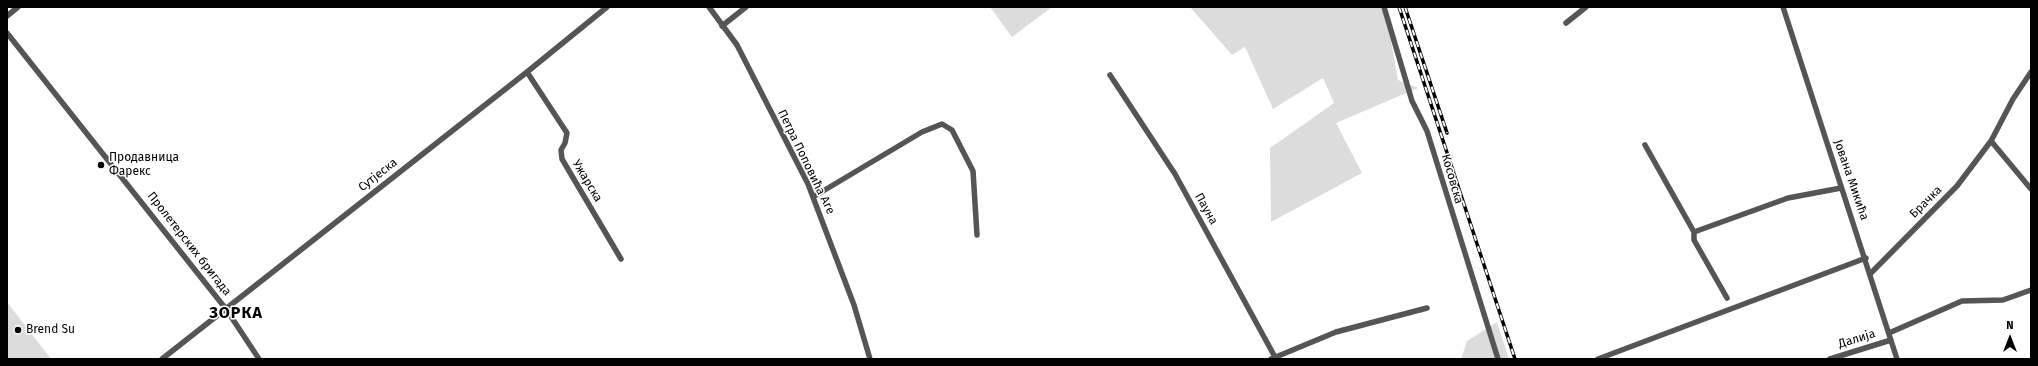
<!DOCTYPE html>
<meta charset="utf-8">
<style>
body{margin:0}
#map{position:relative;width:2038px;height:366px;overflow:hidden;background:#fff;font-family:"Fira Sans",sans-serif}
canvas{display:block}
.frame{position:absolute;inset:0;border:8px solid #000;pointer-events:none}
.north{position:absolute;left:1990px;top:318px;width:40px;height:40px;-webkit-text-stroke:3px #fff;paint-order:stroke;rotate:0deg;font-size:11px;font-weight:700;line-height:16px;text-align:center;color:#000}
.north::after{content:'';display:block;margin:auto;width:14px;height:18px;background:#000;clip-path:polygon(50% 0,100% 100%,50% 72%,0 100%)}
</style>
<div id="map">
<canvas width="2038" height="366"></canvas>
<div class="frame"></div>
<div class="north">N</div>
</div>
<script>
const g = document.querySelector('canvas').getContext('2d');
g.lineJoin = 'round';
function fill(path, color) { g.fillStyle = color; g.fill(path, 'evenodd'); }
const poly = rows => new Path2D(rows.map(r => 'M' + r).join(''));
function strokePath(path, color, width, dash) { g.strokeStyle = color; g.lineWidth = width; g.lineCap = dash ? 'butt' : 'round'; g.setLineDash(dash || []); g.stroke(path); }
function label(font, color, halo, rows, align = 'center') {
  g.font = font + ' "Fira Sans",sans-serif'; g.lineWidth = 3; g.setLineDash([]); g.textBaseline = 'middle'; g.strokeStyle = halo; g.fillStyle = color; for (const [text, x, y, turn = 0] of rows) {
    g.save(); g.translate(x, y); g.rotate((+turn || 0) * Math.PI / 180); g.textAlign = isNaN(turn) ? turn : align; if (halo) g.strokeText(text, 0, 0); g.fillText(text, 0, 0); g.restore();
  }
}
const green = poly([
 [990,7,1052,7,1012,37],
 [1190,7,1385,7,1398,80,1418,88,1336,123,1362,173,1271,222,1270,148,1334,103,1323,78,1273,109,1245,47,1232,55],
 [7,302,51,359,7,359],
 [1497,322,1509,359,1461,359,1467,341]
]);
const minor = poly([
 [709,7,737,45,808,184,854,305,870,359],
 [1384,7,1412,101,1427,131,1498,359],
 [1783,7,1897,359],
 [7,16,18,7],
 [1566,23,1586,7],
 [722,26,746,7],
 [7,33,226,309,259,359],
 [527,72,567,133,565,143,561,150,562,159,621,259],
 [1110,75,1175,174,1275,357],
 [1991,141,2031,189],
 [1645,145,1694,232,1694,240,1727,298],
 [813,197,922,132,942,124,952,130,973,171,977,235],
 [1694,232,1788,198,1841,188],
 [1870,274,1957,186,1991,141,2013,99,2031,72],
 [1889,333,1962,301,2003,300,2031,290],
 [162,359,527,72,607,7],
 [1271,359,1336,332,1427,308],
 [1598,359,1866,258],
 [1830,359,1891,340]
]);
const rail = poly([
 [1399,7,1515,359],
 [1405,7,1447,133]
]);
const markers = [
 [101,165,4,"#000"],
 [18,330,4,"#000"]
];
const poiNames = [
 ["Продавница",109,158],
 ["Фарекс",109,172],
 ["Brend Su",26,330]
];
const streetNames = [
 ["Петра Поповића Аге",806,162,64],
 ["Сутјеска",378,175,-38],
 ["Косовска",1452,179,74],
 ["Јована Микића",1851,180,71],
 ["Ужарска",587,181,59],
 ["Брачка",1926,202,-45],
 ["Пауна",1206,209,61],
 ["Пролетерских бригада",189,244,52],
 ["Далија",1857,339,-17]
];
const districtNames = [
 ["ЗОРКА",236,314]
];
fill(green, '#dcdcdc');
strokePath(minor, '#555', 5.5);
strokePath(rail, '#000', 3.5);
strokePath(rail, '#fff', 2, [6]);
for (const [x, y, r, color] of markers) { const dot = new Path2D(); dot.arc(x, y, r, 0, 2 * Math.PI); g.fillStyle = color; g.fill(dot); strokePath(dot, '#fff', 1.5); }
label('12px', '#000', '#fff', poiNames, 'left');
label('12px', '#000', '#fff', streetNames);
g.letterSpacing = '1px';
label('bold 16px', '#000', '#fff', districtNames);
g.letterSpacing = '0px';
</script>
